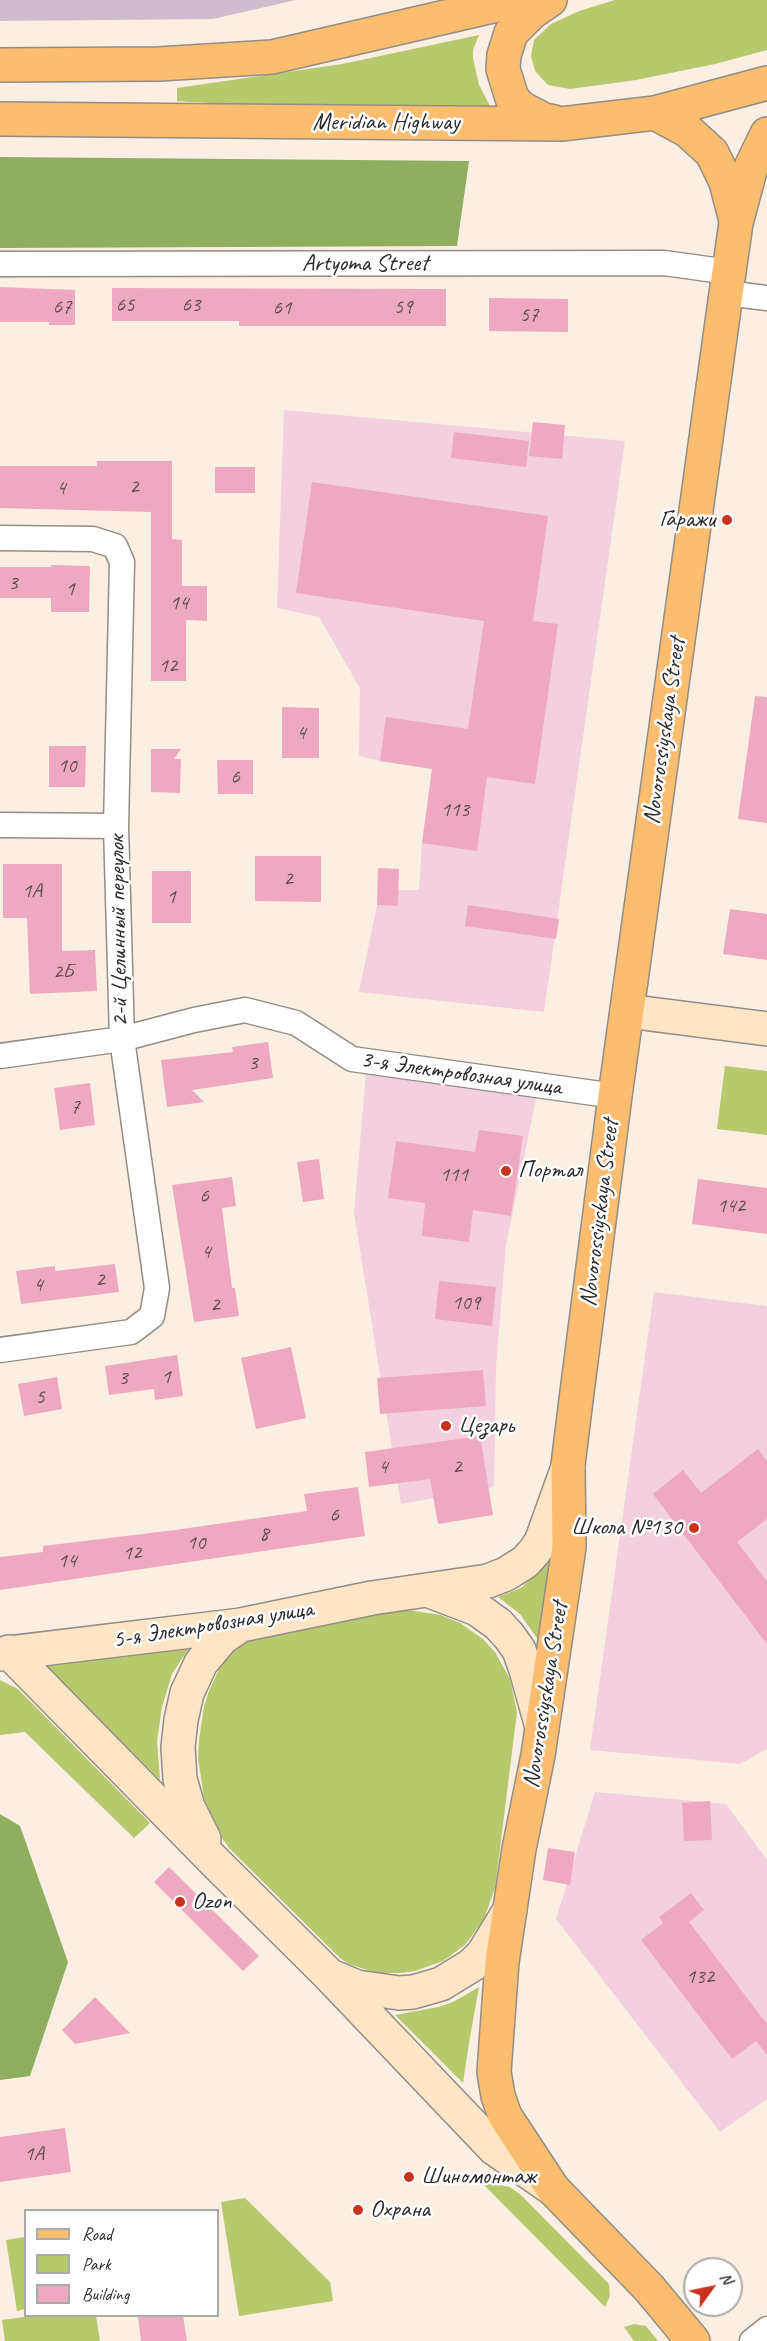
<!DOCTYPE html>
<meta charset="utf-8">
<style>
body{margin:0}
#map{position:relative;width:767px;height:2341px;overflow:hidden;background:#faefe2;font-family:Caveat,sans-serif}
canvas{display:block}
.legend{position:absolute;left:24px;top:2209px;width:195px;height:108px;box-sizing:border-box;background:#fff;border:2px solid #aaa;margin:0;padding:8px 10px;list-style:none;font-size:18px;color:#2b2b2b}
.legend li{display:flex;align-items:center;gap:12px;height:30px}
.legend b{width:30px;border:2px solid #aaa}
.north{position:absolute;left:683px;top:2257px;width:60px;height:60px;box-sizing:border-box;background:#fff;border:2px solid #aaa;border-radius:50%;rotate:57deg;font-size:16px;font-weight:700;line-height:24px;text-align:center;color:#2b2b2b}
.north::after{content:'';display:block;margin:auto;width:21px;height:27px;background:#c8321e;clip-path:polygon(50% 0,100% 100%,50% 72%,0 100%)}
</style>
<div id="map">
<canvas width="767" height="2341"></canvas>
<ul class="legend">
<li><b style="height:8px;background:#fcbd6f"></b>Road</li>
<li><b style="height:16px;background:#b6c96d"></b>Park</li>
<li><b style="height:16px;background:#efa8c2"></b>Building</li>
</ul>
<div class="north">N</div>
</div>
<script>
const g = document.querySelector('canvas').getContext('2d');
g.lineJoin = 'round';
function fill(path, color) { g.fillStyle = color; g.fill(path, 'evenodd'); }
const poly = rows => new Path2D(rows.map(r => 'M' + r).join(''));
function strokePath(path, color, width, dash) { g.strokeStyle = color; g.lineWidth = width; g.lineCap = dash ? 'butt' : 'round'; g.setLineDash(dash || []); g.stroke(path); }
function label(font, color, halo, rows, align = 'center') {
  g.font = font + ' Caveat,sans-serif'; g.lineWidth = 5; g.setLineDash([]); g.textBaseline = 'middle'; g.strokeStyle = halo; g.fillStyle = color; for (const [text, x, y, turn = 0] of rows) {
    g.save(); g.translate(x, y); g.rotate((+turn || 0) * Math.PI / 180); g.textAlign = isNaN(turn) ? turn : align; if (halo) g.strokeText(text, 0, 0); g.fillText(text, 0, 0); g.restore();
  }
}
const built = poly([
 [284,410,625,441,544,1012,359,992,377,905,397,906,398,890,419,890,422,843,432,769,380,761,359,756,360,688,319,617,277,608],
 [366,1072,537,1094,506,1245,496,1367,494,1487,401,1504,354,1213],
 [654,1292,767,1306,767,1749,740,1764,590,1750],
 [595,1792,726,1804,767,1860,767,2099,720,2132,556,1919]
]);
const industrial = poly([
 [0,0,296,0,213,19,0,21]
]);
const green = poly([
 [615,0,767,0,767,50,715,64,636,80,570,89,548,85,535,71,531,56,534,40,551,24,579,11],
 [479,35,473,50,473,58,479,85,490,106,343,111,177,101,177,88,342,64],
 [725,1066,767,1071,767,1135,717,1129],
 [554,1557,541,1644,520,1614,498,1597,521,1588],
 [408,1610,441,1615,460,1623,483,1639,495,1652,510,1679,517,1712,495,1888,484,1919,465,1945,443,1961,415,1971,402,1973,376,1973,349,1964,340,1958,230,1849,219,1834,204,1798,198,1758,199,1740,204,1706,209,1691,221,1665,238,1644,271,1630],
 [193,1642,172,1674,162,1707,157,1741,160,1780,44,1664],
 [0,1680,18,1689,150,1823,134,1838,25,1732,0,1735],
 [479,1987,469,2043,463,2083,395,2015,438,2007,453,2002],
 [488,2183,510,2187,521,2195,609,2284,610,2296,605,2307,483,2184],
 [245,2198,330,2282,333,2301,239,2316,221,2202],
 [25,2237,25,2309,17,2311,6,2240],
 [31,2316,96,2316,100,2341,5,2341,2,2320],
 [634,2324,646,2326,658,2341,634,2341,624,2327]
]);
const forest = poly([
 [0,157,469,161,457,246,0,248],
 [0,1814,20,1826,68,1962,30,2076,0,2080]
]);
const building = poly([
 [0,287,75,290,75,325,49,325,49,322,0,322],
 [112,288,446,289,446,326,239,326,239,321,112,321],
 [489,298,568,299,568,332,489,331],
 [533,422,565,425,562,459,529,456],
 [454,432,529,441,526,467,451,458],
 [97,461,172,461,172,539,182,540,182,586,207,586,207,621,186,620,186,681,151,681,151,512,0,508,0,466,97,466],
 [215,467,255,467,255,493,215,493],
 [312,482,548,516,533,621,558,624,535,784,487,777,477,851,422,843,432,769,380,761,386,717,468,729,484,621,296,593],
 [51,565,90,566,89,612,51,612,51,598,0,598,0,567,51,567],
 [755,696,767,697,767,823,738,819],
 [282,707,319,708,319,758,282,758],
 [49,746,86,746,85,787,49,787],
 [151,749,181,749,174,759,181,759,180,793,151,792],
 [217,760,253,760,253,794,218,794],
 [255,856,321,856,321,902,255,901],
 [3,864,62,864,62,951,95,950,97,991,30,994,27,918,3,918],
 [378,868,399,869,398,906,377,905],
 [152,871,191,871,191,923,152,923],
 [468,905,559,919,556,939,465,926],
 [730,909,767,914,767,960,723,954],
 [268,1042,273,1078,192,1090,204,1102,167,1107,161,1060,233,1052,232,1047],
 [90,1083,95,1125,60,1130,54,1088],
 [479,1130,523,1136,511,1216,473,1210,469,1242,422,1236,425,1203,388,1198,396,1141,475,1152],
 [319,1159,324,1199,303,1202,297,1162],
 [232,1177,236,1206,222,1208,232,1288,235,1288,239,1316,194,1322,172,1185],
 [698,1179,767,1188,767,1234,692,1224],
 [115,1264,119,1292,21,1304,16,1271,55,1266,55,1271],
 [439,1281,496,1287,492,1326,435,1319],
 [291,1347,306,1418,256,1429,241,1358],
 [177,1355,183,1396,155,1400,154,1389,109,1395,105,1366],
 [483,1370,486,1406,380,1414,377,1378],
 [57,1377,62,1409,24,1416,18,1384],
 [480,1436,493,1515,438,1524,430,1479,369,1487,365,1452],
 [758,1449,767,1461,767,1519,737,1542,767,1581,767,1644,653,1494,683,1470,701,1493],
 [358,1487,365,1536,0,1590,0,1557,43,1552,43,1546,175,1530,307,1511,304,1494],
 [710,1801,712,1840,684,1841,682,1803],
 [548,1848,575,1852,570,1885,543,1880],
 [169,1867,259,1956,243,1971,154,1882],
 [691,1893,704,1910,689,1922,767,2024,767,2055,756,2041,732,2059,641,1940,663,1923,659,1917],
 [95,1997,130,2033,75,2044,62,2030],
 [65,2128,71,2172,0,2182,0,2137],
 [138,2316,183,2316,187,2341,141,2341]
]);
const street = poly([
 [0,264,664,263,729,272],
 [726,293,767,298],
 [0,538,93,539,115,546,122,562,116,826,122,1039,157,1288,152,1316,131,1332,0,1350],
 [0,825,116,826],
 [0,1056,122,1039,194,1020,245,1010,296,1023,352,1059,615,1096],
 [752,2341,767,2329]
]);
const secondary = poly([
 [627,1011,767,1029],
 [430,1591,477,1609,498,1624,509,1636,519,1650,526,1670,542,1727],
 [9,1652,215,1862,329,1975,495,2149,553,2189],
 [0,1654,241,1625,372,1598,488,1581,506,1574,525,1562,534,1552,541,1542,568,1467],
 [204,1839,188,1807,180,1779,178,1747,181,1720,187,1693,201,1663,222,1638,241,1625],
 [333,1977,357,1987,399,1993,413,1992,441,1984,472,1965,483,1954,510,1910]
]);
const primary = poly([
 [550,0,531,13,511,33,504,55,503,69,512,98,521,108,544,120,554,122],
 [0,65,159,64,272,57,519,0],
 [655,113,688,131,712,153,726,182,736,221],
 [0,119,561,124,655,113,767,83],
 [693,2341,649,2288,553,2189,505,2116,498,2096,494,2072,502,1962,519,1849,538,1755,569,1547,568,1465,576,1400,615,1096,729,272,736,223,751,167,767,134]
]);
const markers = [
 [727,520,6,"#c8321e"],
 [506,1171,6,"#c8321e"],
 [446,1426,6,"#c8321e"],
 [694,1528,6,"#c8321e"],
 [180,1902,6,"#c8321e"],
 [409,2177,6,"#c8321e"],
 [358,2210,6,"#c8321e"]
];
const numberNames = [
 ["65",125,305],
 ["63",191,305],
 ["67",62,307],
 ["59",403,307],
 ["61",282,308],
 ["57",529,315],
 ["2",134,487],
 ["4",61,488],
 ["3",13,583],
 ["1",70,589],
 ["14",179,603],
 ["12",168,666],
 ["4",301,733],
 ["10",67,766],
 ["6",235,777],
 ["113",455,810],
 ["2",288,879],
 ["1А",32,891],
 ["1",171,897],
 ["2Б",63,972],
 ["3",253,1063],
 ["7",75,1107],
 ["111",454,1175],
 ["6",204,1196],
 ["142",731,1206],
 ["4",206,1252],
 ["2",100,1280],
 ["4",38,1285],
 ["109",466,1303],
 ["2",215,1305],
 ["1",166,1377],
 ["3",123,1378],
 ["5",40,1397],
 ["4",383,1467],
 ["2",457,1467],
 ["6",334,1515],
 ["8",264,1534],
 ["10",196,1543],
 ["12",132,1553],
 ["14",67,1561],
 ["132",700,1977],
 ["1А",34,2154]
];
const streetNames = [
 ["Meridian Highway",386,123],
 ["Artyoma Street",365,264],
 ["Novorossiyskaya Street",665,731,-82],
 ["2-й Целинный переулок",119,931,-91],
 ["3-я Электровозная улица",461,1074,8],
 ["Novorossiyskaya Street",600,1213,-83],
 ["5-я Электровозная улица",213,1625,-9],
 ["Novorossiyskaya Street",546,1695,-81]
];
const poiNames = [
 ["Гаражи",715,520,"right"],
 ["Портал",518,1171],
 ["Цезарь",458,1426],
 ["Школа №130",682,1528,"right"],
 ["Ozon",192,1902],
 ["Шиномонтаж",421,2177],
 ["Охрана",370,2210]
];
fill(built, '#f3cfdf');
fill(industrial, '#cfbdce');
fill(green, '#b6c96d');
fill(forest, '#90ad60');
fill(building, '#efa8c2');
strokePath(street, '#928d86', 27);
strokePath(secondary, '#928d86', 36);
strokePath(primary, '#928d86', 36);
strokePath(street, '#fff', 24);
strokePath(secondary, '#fee5c5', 33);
strokePath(primary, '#fcbd6f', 33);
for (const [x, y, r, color] of markers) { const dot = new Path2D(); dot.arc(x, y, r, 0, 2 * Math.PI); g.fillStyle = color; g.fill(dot); strokePath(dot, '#fff', 2); }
label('21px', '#5c4a51', null, numberNames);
label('24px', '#2b2b2b', '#fff', streetNames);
label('24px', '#2b2b2b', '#fff', poiNames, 'left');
</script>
